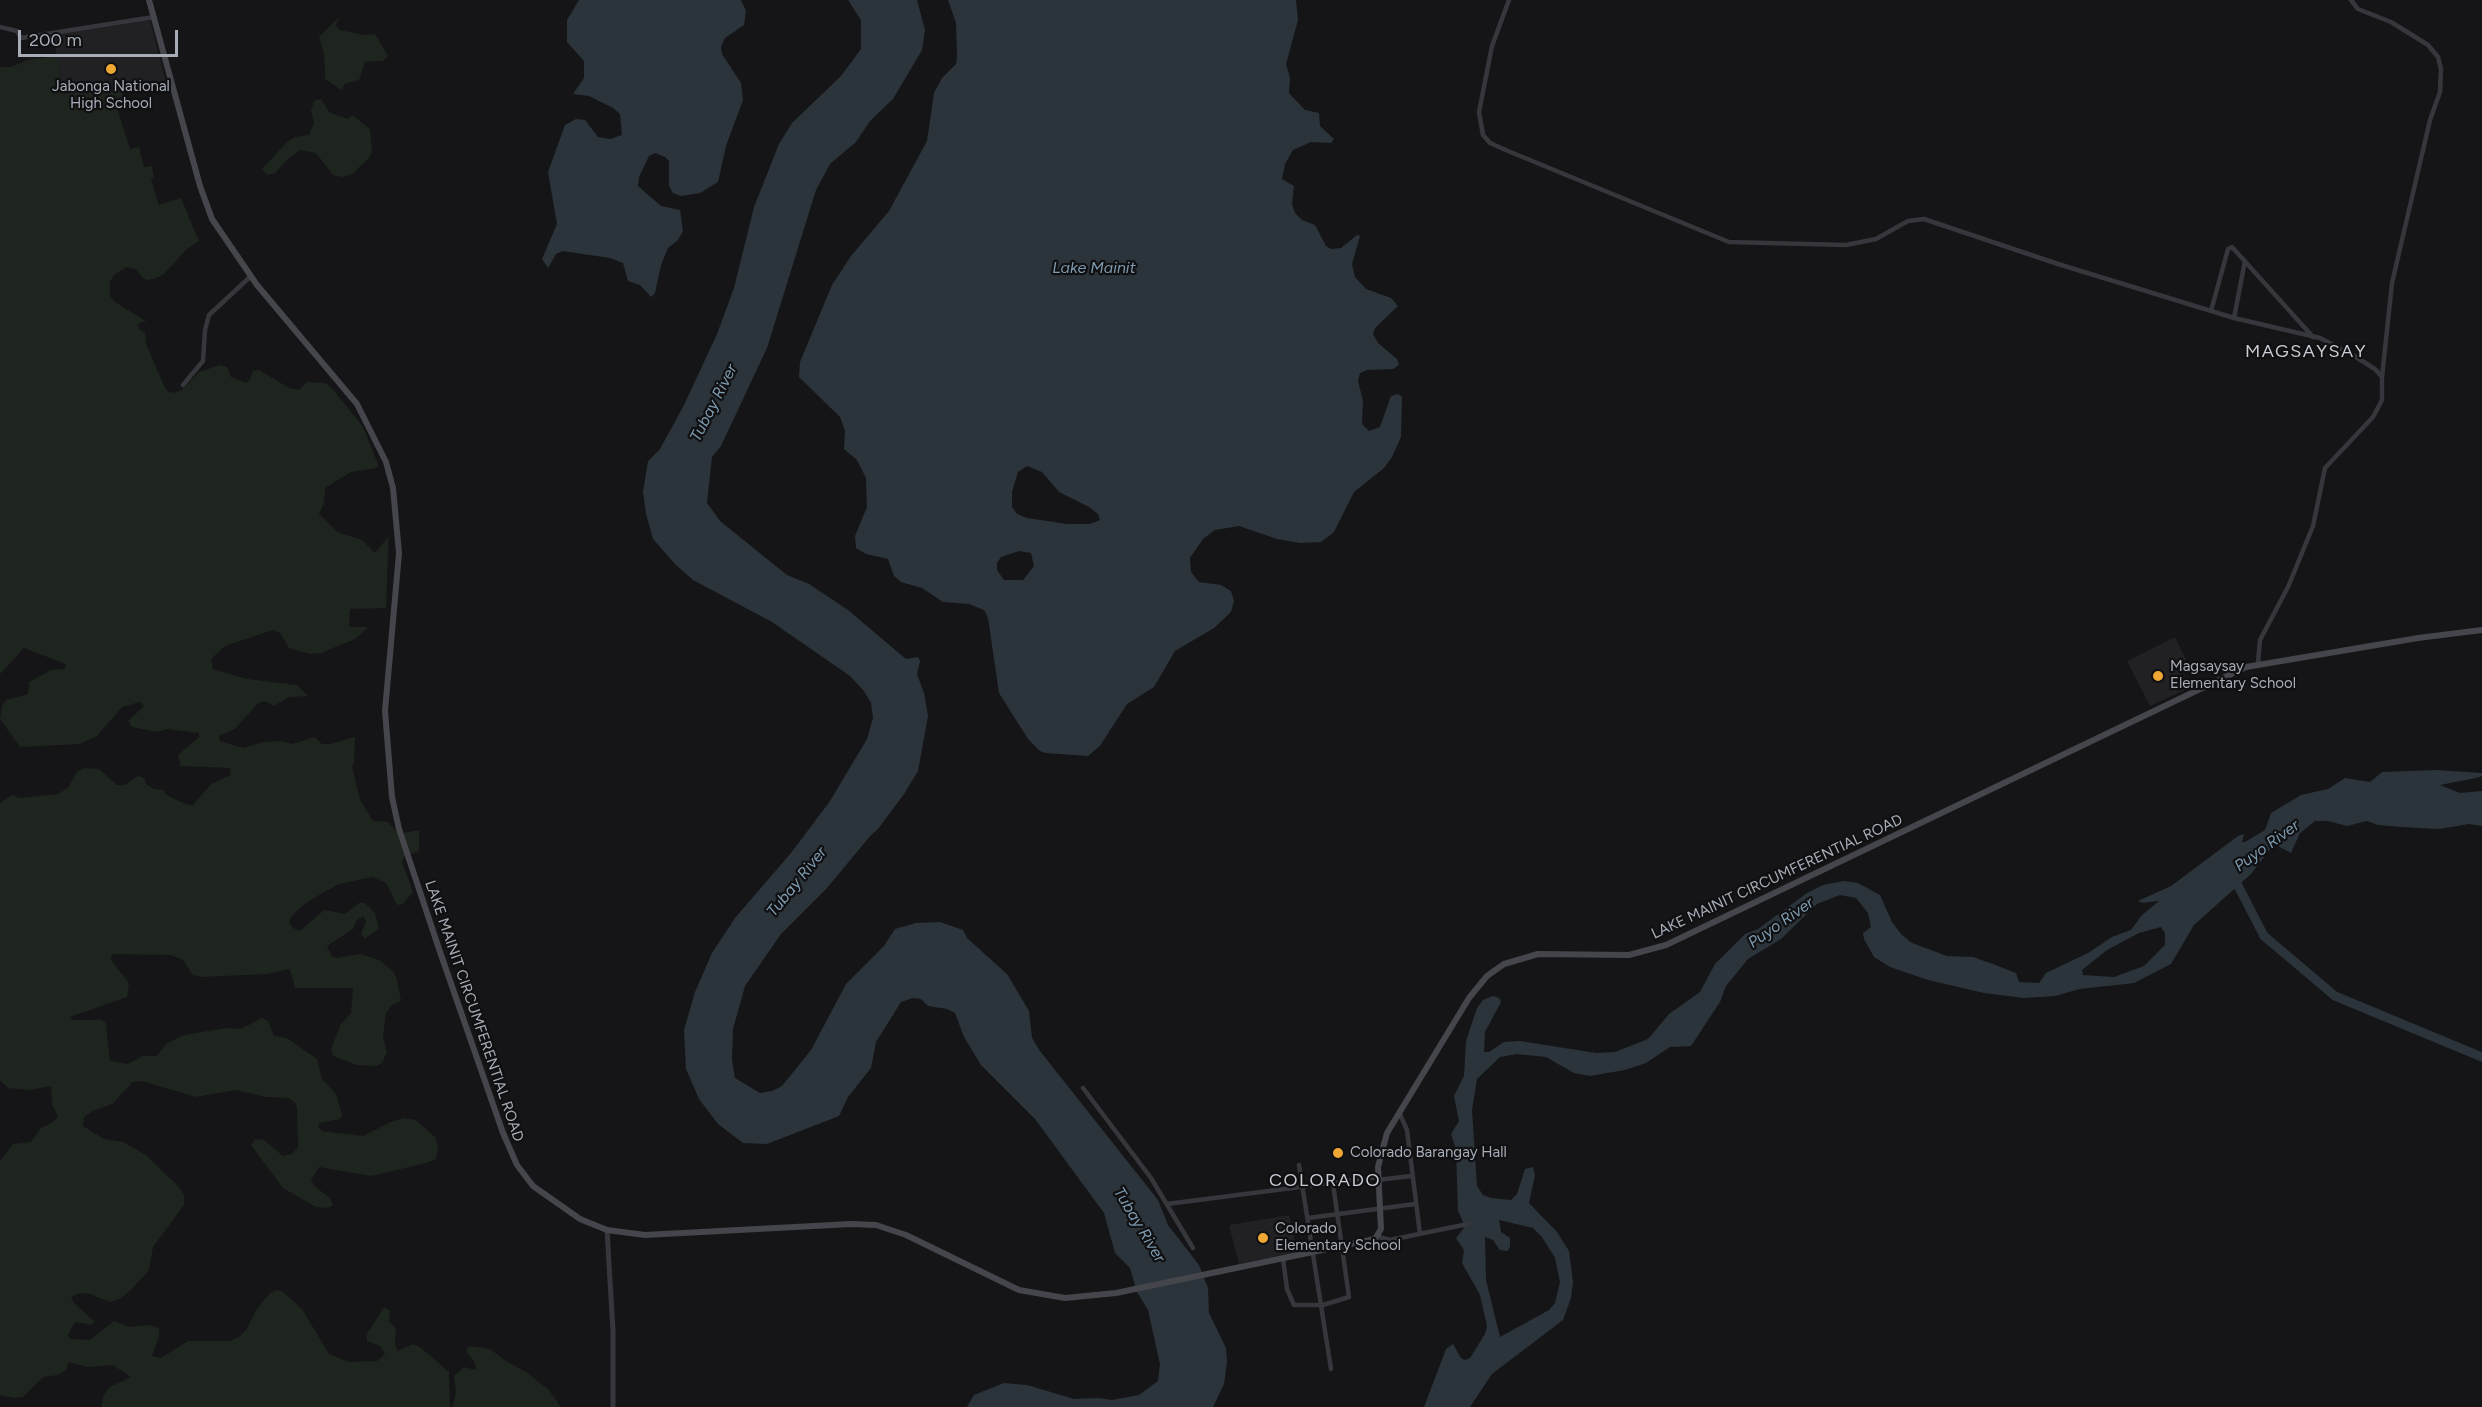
<!DOCTYPE html>
<style>
body{margin:0}
#map{position:relative;width:2482px;height:1407px;overflow:hidden;background:#151517;font-family:Figtree,sans-serif}
canvas{display:block}
.scale{position:absolute;left:18px;top:30px;width:160px;height:27px;box-sizing:border-box;border:3px solid #a7adb7;border-top:0;padding-left:8px;font-size:18px;line-height:21px;white-space:nowrap;color:#a7adb7;-webkit-text-stroke:4px #101012;paint-order:stroke}
</style>
<div id="map">
<canvas width="2482" height="1407"></canvas>
<div class="scale">200 m</div>
</div>
<script>
const g = document.querySelector('canvas').getContext('2d');
g.lineJoin = 'round';
function fill(path, color) { g.fillStyle = color; g.fill(path, 'evenodd'); }
const poly = rows => new Path2D(rows.map(r => 'M' + r).join(''));
function strokePath(path, color, width, dash) { g.strokeStyle = color; g.lineWidth = width; g.lineCap = dash ? 'butt' : 'round'; g.setLineDash(dash || []); g.stroke(path); }
function label(font, color, halo, rows, align = 'center') {
  g.font = font + ' Figtree,sans-serif'; g.lineWidth = 4.5; g.setLineDash([]); g.textBaseline = 'middle'; g.strokeStyle = halo; g.fillStyle = color; for (const [text, x, y, turn = 0] of rows) {
    g.save(); g.translate(x, y); g.rotate((+turn || 0) * Math.PI / 180); g.textAlign = isNaN(turn) ? turn : align; if (halo) g.strokeText(text, 0, 0); g.fillText(text, 0, 0); g.restore();
  }
}
const built = poly([
 [150,20,166,82,123,92,62,86,53,35],
 [2175,637,2186,660,2176,665,2187,689,2150,706,2127,661],
 [1289,1215,1297,1252,1239,1264,1229,1225]
]);
const green = poly([
 [339,17,336,25,339,30,365,35,375,34,388,56,383,61,365,62,359,80,344,84,342,90,325,79,324,54,319,37],
 [57,56,62,86,123,92,124,100,117,108,130,149,139,147,144,167,152,166,154,178,151,180,159,205,181,198,199,241,187,249,164,274,154,279,146,280,135,269,126,267,114,275,110,282,110,296,115,302,146,321,138,324,139,329,145,333,146,344,166,390,173,393,182,390,199,372,220,365,227,367,231,377,246,383,250,380,253,371,259,370,289,388,299,390,307,382,325,383,331,387,363,427,378,464,377,468,351,472,325,488,324,503,319,514,337,532,362,540,375,553,388,537,389,529,386,608,350,609,349,627,368,627,355,639,321,653,310,654,289,648,280,633,273,630,225,646,211,659,213,669,247,679,297,685,308,696,289,697,274,706,265,701,258,703,235,729,219,736,220,741,243,748,263,742,280,741,293,744,314,737,322,744,330,744,355,737,354,764,352,766,360,800,373,821,388,822,399,834,419,830,419,851,404,857,402,862,413,892,403,904,397,905,386,883,372,877,339,884,321,894,303,905,291,917,289,923,293,928,300,931,324,910,345,914,359,903,365,903,375,913,379,928,365,939,361,934,366,921,363,916,356,921,353,929,327,946,332,957,337,958,361,954,379,960,394,972,397,980,401,1001,392,1005,386,1013,383,1037,387,1052,382,1063,376,1066,357,1065,333,1056,331,1049,341,1024,351,1013,353,988,295,988,290,969,267,974,201,977,193,975,183,960,171,955,112,954,111,960,129,983,127,997,70,1017,72,1020,102,1020,106,1024,110,1061,128,1064,143,1056,157,1056,166,1044,184,1035,226,1028,241,1029,262,1018,268,1021,274,1036,287,1038,317,1059,322,1079,336,1094,342,1115,340,1119,319,1123,318,1127,322,1131,363,1136,391,1122,404,1118,416,1120,436,1138,438,1149,436,1159,426,1163,371,1176,319,1167,311,1180,314,1186,329,1197,333,1205,328,1208,316,1207,283,1188,251,1145,255,1139,264,1140,283,1156,292,1154,298,1147,297,1111,296,1104,289,1098,266,1097,236,1090,196,1097,142,1081,133,1082,112,1104,93,1111,84,1117,83,1126,104,1139,123,1142,146,1155,179,1187,184,1196,184,1205,153,1247,149,1270,131,1290,121,1298,110,1302,90,1294,79,1293,71,1297,74,1303,94,1321,92,1325,75,1322,68,1335,70,1339,90,1340,114,1321,129,1327,150,1325,159,1328,159,1336,152,1356,161,1358,188,1341,230,1341,239,1337,247,1329,256,1310,270,1293,276,1290,282,1291,302,1309,329,1354,349,1362,377,1361,385,1354,380,1346,367,1341,367,1334,384,1307,390,1311,389,1321,396,1329,395,1345,398,1351,413,1344,420,1347,449,1372,450,1407,101,1407,104,1394,110,1387,131,1377,113,1365,87,1367,69,1362,66,1370,58,1375,43,1377,23,1397,14,1398,0,1395,0,1161,13,1144,31,1142,41,1128,53,1122,58,1116,52,1104,51,1086,30,1090,8,1088,0,1080,0,803,12,795,20,798,58,794,68,788,77,772,85,768,99,769,117,785,125,785,138,776,144,778,146,784,154,789,164,790,166,795,185,804,193,805,211,784,231,775,230,768,181,766,178,755,199,737,199,733,167,729,157,732,132,727,128,721,144,706,140,702,122,707,97,736,80,744,20,747,0,719,2,706,6,700,28,694,29,682,51,670,65,669,66,664,24,648,0,674,0,67,11,67,28,60],
 [321,99,330,113,348,119,352,115,370,129,372,151,369,158,352,174,342,177,333,175,316,153,301,150,290,157,275,173,267,175,262,169,287,142,295,137,309,135,314,123,311,111,314,101],
 [469,1346,490,1349,506,1361,526,1372,549,1390,561,1407,452,1407,456,1393,454,1376,464,1367,476,1370,474,1361,466,1351]
]);
const water = poly([
 [579,0,741,0,746,11,744,25,725,38,721,47,722,54,741,83,743,100,726,146,718,182,700,193,681,196,673,193,669,186,669,161,665,157,655,153,649,156,639,177,638,186,661,206,680,210,683,231,678,240,668,248,661,265,655,293,651,297,640,285,628,281,623,263,610,258,563,251,556,254,548,268,542,259,557,224,548,172,565,125,576,119,585,120,598,137,610,139,622,135,620,114,613,108,589,96,573,94,584,78,584,61,567,42,567,20],
 [848,0,917,0,925,30,922,50,893,99,870,121,856,142,830,164,816,190,767,348,721,446,712,457,707,503,720,521,787,575,809,584,848,610,906,659,918,657,920,661,917,674,924,693,928,716,918,771,904,794,878,829,871,835,827,888,781,934,745,986,733,1029,732,1060,735,1078,760,1093,772,1091,782,1086,811,1050,846,984,884,946,895,929,916,923,940,922,963,930,967,938,1007,974,1029,1011,1032,1038,1040,1051,1158,1200,1168,1225,1199,1265,1208,1288,1209,1313,1226,1348,1227,1362,1224,1384,1213,1407,967,1407,974,1395,1004,1383,1027,1385,1074,1399,1098,1398,1112,1400,1139,1395,1158,1381,1160,1364,1148,1310,1137,1292,1130,1268,1115,1253,1104,1213,1035,1119,981,1065,964,1037,955,1013,947,1009,928,1006,921,999,913,998,901,1002,876,1042,871,1068,848,1097,839,1116,767,1144,743,1143,718,1124,699,1099,686,1069,684,1030,695,992,712,953,735,918,791,853,830,801,867,739,873,718,871,703,864,691,850,676,772,622,693,580,675,564,653,539,646,514,643,492,648,461,660,449,684,405,717,334,734,288,754,207,779,144,792,123,841,76,861,49,861,20],
 [948,0,1296,0,1298,20,1286,64,1290,78,1289,93,1305,110,1319,113,1320,126,1334,139,1331,143,1311,142,1293,150,1285,164,1282,179,1294,186,1292,204,1295,213,1302,220,1315,225,1326,246,1331,249,1341,248,1357,235,1360,236,1352,264,1355,277,1366,289,1391,298,1398,306,1375,328,1373,334,1378,343,1397,359,1399,365,1393,369,1367,370,1360,373,1358,381,1363,401,1362,424,1369,431,1380,427,1391,396,1398,394,1402,397,1401,437,1392,457,1384,468,1354,492,1334,532,1321,542,1300,543,1277,539,1239,526,1215,530,1203,539,1190,558,1191,572,1199,582,1221,585,1231,591,1234,601,1231,612,1214,628,1175,651,1154,687,1127,704,1100,746,1088,756,1046,753,1040,751,1028,739,999,693,988,618,984,610,969,604,943,602,922,588,901,582,894,576,888,559,866,554,856,548,855,536,867,507,866,478,857,460,844,449,845,431,840,417,799,377,800,362,832,285,851,256,889,211,927,141,934,93,942,78,956,64,957,56,956,23],
 [1027,466,1042,472,1059,492,1089,507,1098,514,1100,520,1090,524,1067,524,1027,518,1017,514,1012,507,1012,492,1018,472],
 [1019,551,1031,553,1034,566,1023,580,1004,580,997,570,997,563,1001,557],
 [2436,770,2482,773,2482,776,2476,778,2440,785,2460,793,2482,791,2482,826,2469,824,2439,829,2402,827,2378,825,2367,821,2347,826,2328,821,2315,821,2300,833,2291,853,2276,845,2271,848,2251,874,2194,925,2171,964,2134,983,2080,989,2055,996,2024,998,1984,993,1928,980,1890,967,1874,957,1864,939,1863,933,1871,927,1868,913,1856,898,1840,895,1817,904,1781,939,1748,959,1726,986,1720,1002,1691,1046,1670,1047,1646,1063,1625,1070,1590,1076,1574,1073,1546,1057,1517,1054,1500,1057,1477,1079,1472,1110,1477,1186,1483,1195,1491,1198,1511,1200,1517,1194,1525,1169,1533,1167,1535,1175,1529,1203,1557,1232,1569,1251,1573,1282,1571,1298,1563,1320,1492,1374,1470,1407,1424,1407,1446,1349,1453,1344,1461,1358,1465,1360,1470,1358,1485,1334,1487,1326,1480,1295,1462,1263,1464,1250,1456,1238,1464,1228,1463,1222,1458,1211,1456,1149,1451,1134,1459,1121,1454,1096,1464,1076,1466,1041,1477,1008,1483,1000,1493,996,1499,998,1501,1002,1485,1032,1484,1052,1489,1052,1504,1042,1520,1041,1596,1053,1615,1052,1648,1039,1669,1014,1700,992,1715,964,1745,934,1758,929,1807,893,1823,885,1844,881,1858,883,1880,895,1892,922,1901,934,1912,943,1947,956,1973,957,1993,964,2016,973,2019,982,2039,983,2046,973,2088,953,2112,937,2131,930,2142,915,2159,901,2142,903,2138,901,2171,886,2238,836,2244,834,2242,842,2245,842,2265,830,2271,813,2301,795,2328,789,2345,778,2370,782,2382,772],
 [2161,927,2165,933,2165,945,2144,966,2114,977,2083,975,2082,970,2107,950,2139,933],
 [1499,1220,1533,1228,1542,1237,1555,1258,1560,1282,1555,1303,1549,1310,1500,1337,1486,1280,1485,1237,1493,1240,1500,1250,1508,1251,1510,1246,1510,1238,1501,1232]
]);
const river = poly([
 [2233,876,2264,936,2335,996,2482,1057]
]);
const minor = poly([
 [1509,0,1492,46,1479,112,1483,135,1490,143,1508,151,1729,242,1846,245,1876,239,1908,221,1924,219,2058,264,2234,318,2320,338,2351,354,2375,369,2382,377,2382,400,2373,417,2325,468,2313,526,2288,587,2260,640,2258,663],
 [2351,0,2358,9,2391,22,2428,45,2438,57,2441,69,2440,92,2430,120,2392,283,2382,377],
 [0,27,17,31,21,38,154,17],
 [2211,311,2228,249,2232,247,2313,337],
 [2234,318,2245,261],
 [183,385,203,361,205,330,209,315,251,276],
 [1083,1088,1151,1178,1193,1248],
 [1399,1112,1407,1130,1420,1234],
 [1299,1165,1331,1369],
 [1378,1180,1411,1176],
 [1167,1204,1378,1177],
 [1308,1218,1415,1204],
 [1379,1237,1390,1240,1468,1224],
 [1283,1259,1287,1289,1294,1305,1323,1305,1349,1297,1333,1184]
]);
const tertiary = poly([
 [607,1230,613,1331,613,1407]
]);
const secondary = poly([
 [149,0,200,186,212,219,257,285,357,404,386,462,393,488,399,553,385,711,392,797,399,829,439,949,503,1133,517,1165,533,1186,580,1219,607,1230,645,1235,851,1224,876,1225,906,1235,1019,1290,1065,1298,1116,1293,1375,1239,1381,1229,1378,1167,1387,1133,1469,998,1487,976,1504,964,1538,954,1629,955,1666,945,2246,667,2418,638,2482,630]
]);
const markers = [
 [111,69,6,"#efa734"],
 [2158,676,6,"#efa734"],
 [1338,1153,6,"#efa734"],
 [1263,1238,6,"#efa734"]
];
const poiNames = [
 ["Jabonga National",111,87,"center"],
 ["High School",111,104,"center"],
 ["Magsaysay",2170,667],
 ["Elementary School",2170,684],
 ["Colorado Barangay Hall",1350,1153],
 ["Colorado",1275,1229],
 ["Elementary School",1275,1246]
];
const streetNames = [
 ["LAKE MAINIT CIRCUMFERENTIAL ROAD",1777,877,-25],
 ["LAKE MAINIT CIRCUMFERENTIAL ROAD",474,1011,71]
];
const waterNames = [
 ["Lake Mainit",1094,268],
 ["Tubay River",714,403,-63],
 ["Puyo River",2267,846,-36],
 ["Tubay River",797,882,-51],
 ["Puyo River",1781,923,-35],
 ["Tubay River",1139,1225,59]
];
const quarterNames = [
 ["MAGSAYSAY",2306,352],
 ["COLORADO",1325,1181]
];
fill(built, '#212124');
fill(green, '#1d251e');
fill(water, '#2b343a');
strokePath(river, '#2b343a', 9);
strokePath(minor, '#36373c', 4.5);
strokePath(tertiary, '#36373c', 5);
strokePath(secondary, '#44464c', 6);
for (const [x, y, r, color] of markers) { const dot = new Path2D(); dot.arc(x, y, r, 0, 2 * Math.PI); g.fillStyle = color; g.fill(dot); strokePath(dot, '#101012', 2); }
label('15px', '#a7adb7', '#101012', poiNames, 'left');
label('15px', '#a7adb7', '#101012', streetNames);
label('italic 16px', '#7e9cb1', '#101012', waterNames);
g.letterSpacing = '1.5px';
label('18px', '#c8cbd3', '#101012', quarterNames);
g.letterSpacing = '0px';
</script>
